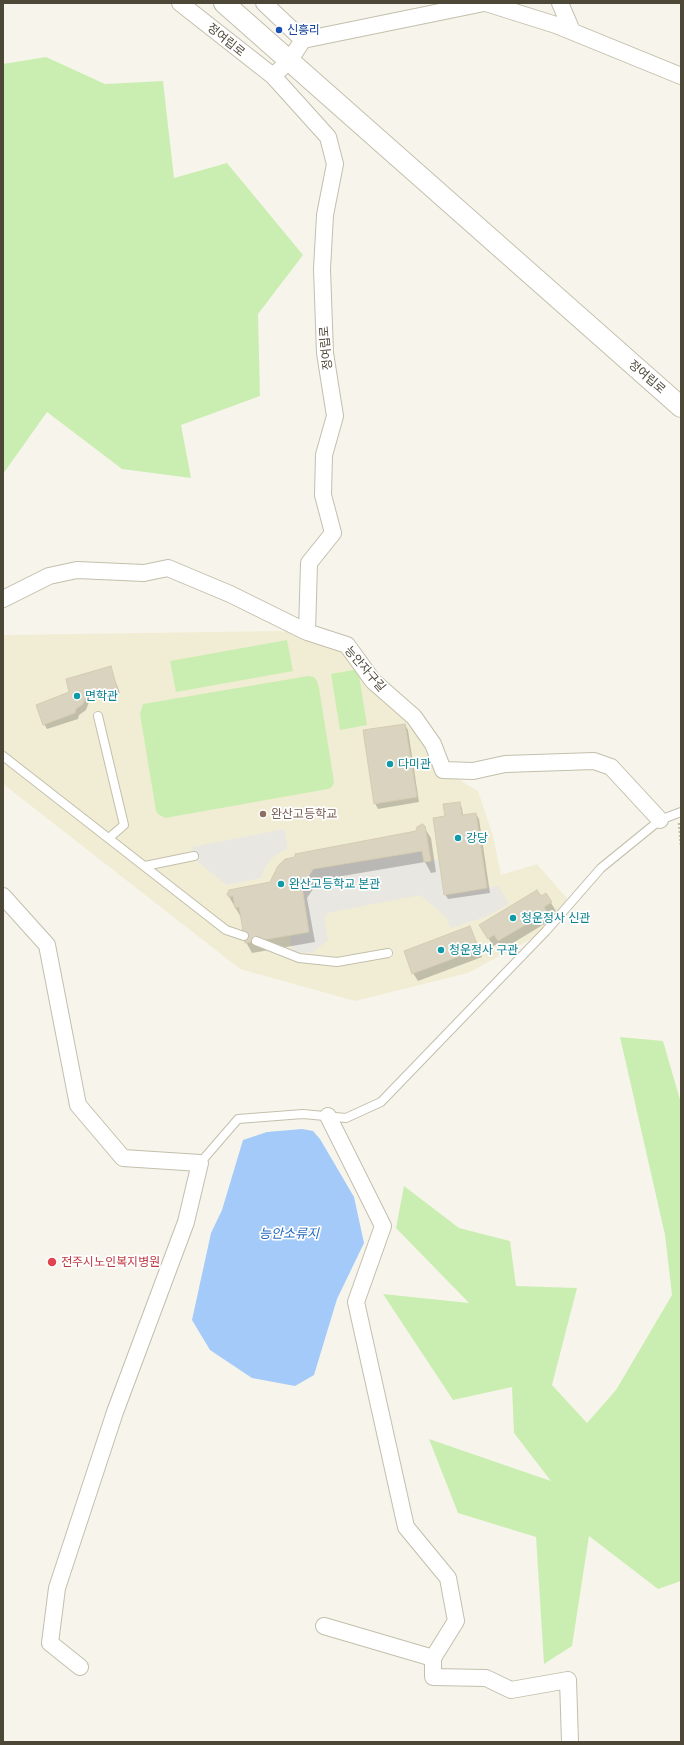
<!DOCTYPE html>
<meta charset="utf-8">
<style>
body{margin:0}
#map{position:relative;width:684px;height:1745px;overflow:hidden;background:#f7f5eb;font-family:"Golos Text",sans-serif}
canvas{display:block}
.frame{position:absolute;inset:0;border:4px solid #4c4737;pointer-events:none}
</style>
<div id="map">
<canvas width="684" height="1745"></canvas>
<div class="frame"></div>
</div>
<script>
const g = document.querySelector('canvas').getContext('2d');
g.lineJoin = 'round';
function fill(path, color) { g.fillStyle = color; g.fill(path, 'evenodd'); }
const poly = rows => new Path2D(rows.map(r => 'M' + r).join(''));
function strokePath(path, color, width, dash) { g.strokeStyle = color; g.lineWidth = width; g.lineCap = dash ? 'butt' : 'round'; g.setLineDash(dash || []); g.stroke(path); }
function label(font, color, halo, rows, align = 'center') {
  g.font = font + ' "Golos Text","Noto Sans KR",sans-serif'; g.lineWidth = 3.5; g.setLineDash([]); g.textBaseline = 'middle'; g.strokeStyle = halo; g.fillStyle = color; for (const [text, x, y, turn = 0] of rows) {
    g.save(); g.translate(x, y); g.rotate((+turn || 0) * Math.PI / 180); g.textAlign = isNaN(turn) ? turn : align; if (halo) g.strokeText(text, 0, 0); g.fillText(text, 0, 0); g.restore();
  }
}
const education = poly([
 [277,631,307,632,352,651,401,706,443,770,478,791,493,836,501,875,537,864,570,902,546,931,468,973,355,1001,240,969,3,784,3,635]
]);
const green = poly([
 [46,57,105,84,163,81,174,178,227,163,303,255,258,314,260,396,181,425,191,478,122,469,47,412,3,474,3,64],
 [287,640,293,671,176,692,170,661],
 [358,669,367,725,340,730,331,674],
 [308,676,314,677,317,681,319,688,334,782,332,787,328,789,165,818,158,814,156,811,140,714,143,704],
 [620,1037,663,1041,681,1103,681,1581,658,1589,589,1536,572,1646,544,1664,536,1537,458,1513,429,1439,551,1481,514,1433,512,1387,453,1400,383,1294,469,1303,396,1228,404,1186,459,1228,510,1241,516,1286,577,1288,552,1385,587,1423,616,1390,672,1295,665,1235]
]);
const parking = poly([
 [284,829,288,848,273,857,265,867,261,878,227,885,199,863,194,856,192,847],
 [422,851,424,862,439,859,444,894,498,886,509,904,485,917,451,928,446,917,420,895,328,913,324,919,328,940,312,953,293,952,289,935,309,931,302,887,313,869]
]);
const water = poly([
 [302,1129,313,1131,320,1139,354,1197,364,1243,337,1299,314,1375,295,1386,252,1378,210,1350,192,1320,211,1233,222,1210,243,1140,267,1132]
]);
const shadow = poly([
 [110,667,120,693,89,702,86,710,79,715,78,719,47,729,44,724,71,693],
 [405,725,408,730,419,802,378,809,375,803],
 [459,803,462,808,463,815,476,814,479,819,490,893,448,899,445,894,446,817],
 [424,827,431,838,436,872,431,873,425,862,319,880,307,898,315,942,252,953,246,942,242,919,228,895,271,883,417,831],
 [546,895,556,911,548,915,551,920,503,949,499,943,493,946,481,925],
 [469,927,482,957,418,981,413,973]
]);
const building = poly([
 [111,666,117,688,86,697,83,704,76,709,75,713,43,725,36,705,69,692,66,679,111,666],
 [405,724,417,797,374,804,363,730,405,724],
 [460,802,462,815,476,813,487,888,444,895,433,818,445,816,443,804,460,802],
 [422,824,425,826,431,861,424,862,422,851,313,869,302,887,309,932,245,943,239,907,235,908,233,896,229,897,227,895,229,890,270,882,278,866,285,859,295,857,295,854,416,831,417,827,422,824],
 [537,890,541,896,546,893,552,902,544,907,547,912,498,941,494,935,488,939,479,925,537,890],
 [470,926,479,949,412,974,404,951,470,926]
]);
const path = poly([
 [679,823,681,846]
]);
const service = poly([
 [98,716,124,825,109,838],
 [3,756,226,930,244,936],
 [145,866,194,856],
 [256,941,299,958,337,962,388,953],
 [200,1163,238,1119,303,1114,346,1118,381,1102,546,931,601,868,660,820,681,812]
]);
const minor = poly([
 [180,3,273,76,289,61,303,40],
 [264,3,303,40,484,3],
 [486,3,556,25,681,76],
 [560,3,572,31],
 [273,76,328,137,335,164,325,215,322,269,325,353,335,416,324,455,323,495,333,533,309,563,307,632],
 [3,599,49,576,77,570,144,573,168,568,230,594,307,632,347,645,373,681,414,717,433,744,443,770,473,771,505,764,594,761,611,767,660,820],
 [3,896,47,945,78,1105,123,1158,200,1163,186,1222,115,1412,57,1588,50,1643,80,1667],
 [324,1626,433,1658,456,1621,448,1578,406,1527,356,1302,383,1226,328,1116],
 [433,1658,433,1677,486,1678,511,1690,568,1680,570,1742]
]);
const tertiary = poly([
 [224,3,681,407]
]);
const markers = [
 [279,30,4,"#1a4fb4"],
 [77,696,4,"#0f9aa8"],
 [390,764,4,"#0f9aa8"],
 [263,814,4,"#8d6e63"],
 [458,838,4,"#0f9aa8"],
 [281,884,4,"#0f9aa8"],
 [513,918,4,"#0f9aa8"],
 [441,950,4,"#0f9aa8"],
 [52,1262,5,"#e0444e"]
];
const transitNames = [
 ["신흥리",287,30]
];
const streetNames = [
 ["정여립로",226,40,39],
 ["정여립로",326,348,-95],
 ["정여립로",647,377,41],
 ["능안자구길",365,669,49]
];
const cultureNames = [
 ["면학관",85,696],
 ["다미관",398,764],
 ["강당",466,838],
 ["완산고등학교 본관",289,884],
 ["청운정사 신관",521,918],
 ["청운정사 구관",449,950]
];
const educationNames = [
 ["완산고등학교",271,814]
];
const healthNames = [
 ["전주시노인복지병원",61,1262]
];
const waterNames = [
 ["능안소류지",289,1234]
];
fill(education, '#f1edd4');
fill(green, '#caeeb1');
fill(parking, '#e8e7e2');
fill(water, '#a3caf8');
fill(shadow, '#0003');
fill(building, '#dad3bf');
strokePath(building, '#d5ccb1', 1);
strokePath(service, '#c3bfac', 10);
strokePath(minor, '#c3bfac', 18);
strokePath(tertiary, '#c3bfac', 22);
strokePath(path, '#c7bd9c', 2.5, [2, 2]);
strokePath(service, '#fff', 8);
strokePath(minor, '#fff', 16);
strokePath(tertiary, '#fff', 20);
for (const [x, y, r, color] of markers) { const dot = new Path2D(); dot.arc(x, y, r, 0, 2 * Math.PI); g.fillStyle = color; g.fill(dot); strokePath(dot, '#fff', 1.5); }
label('12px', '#164399', '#fff', transitNames, 'left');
label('12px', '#4c4737', '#fff', streetNames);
label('12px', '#0d838f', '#fff', cultureNames, 'left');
label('12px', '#785e54', '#fff', educationNames, 'left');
label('12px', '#be3a42', '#fff', healthNames, 'left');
label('italic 13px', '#246bc4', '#fff', waterNames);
</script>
